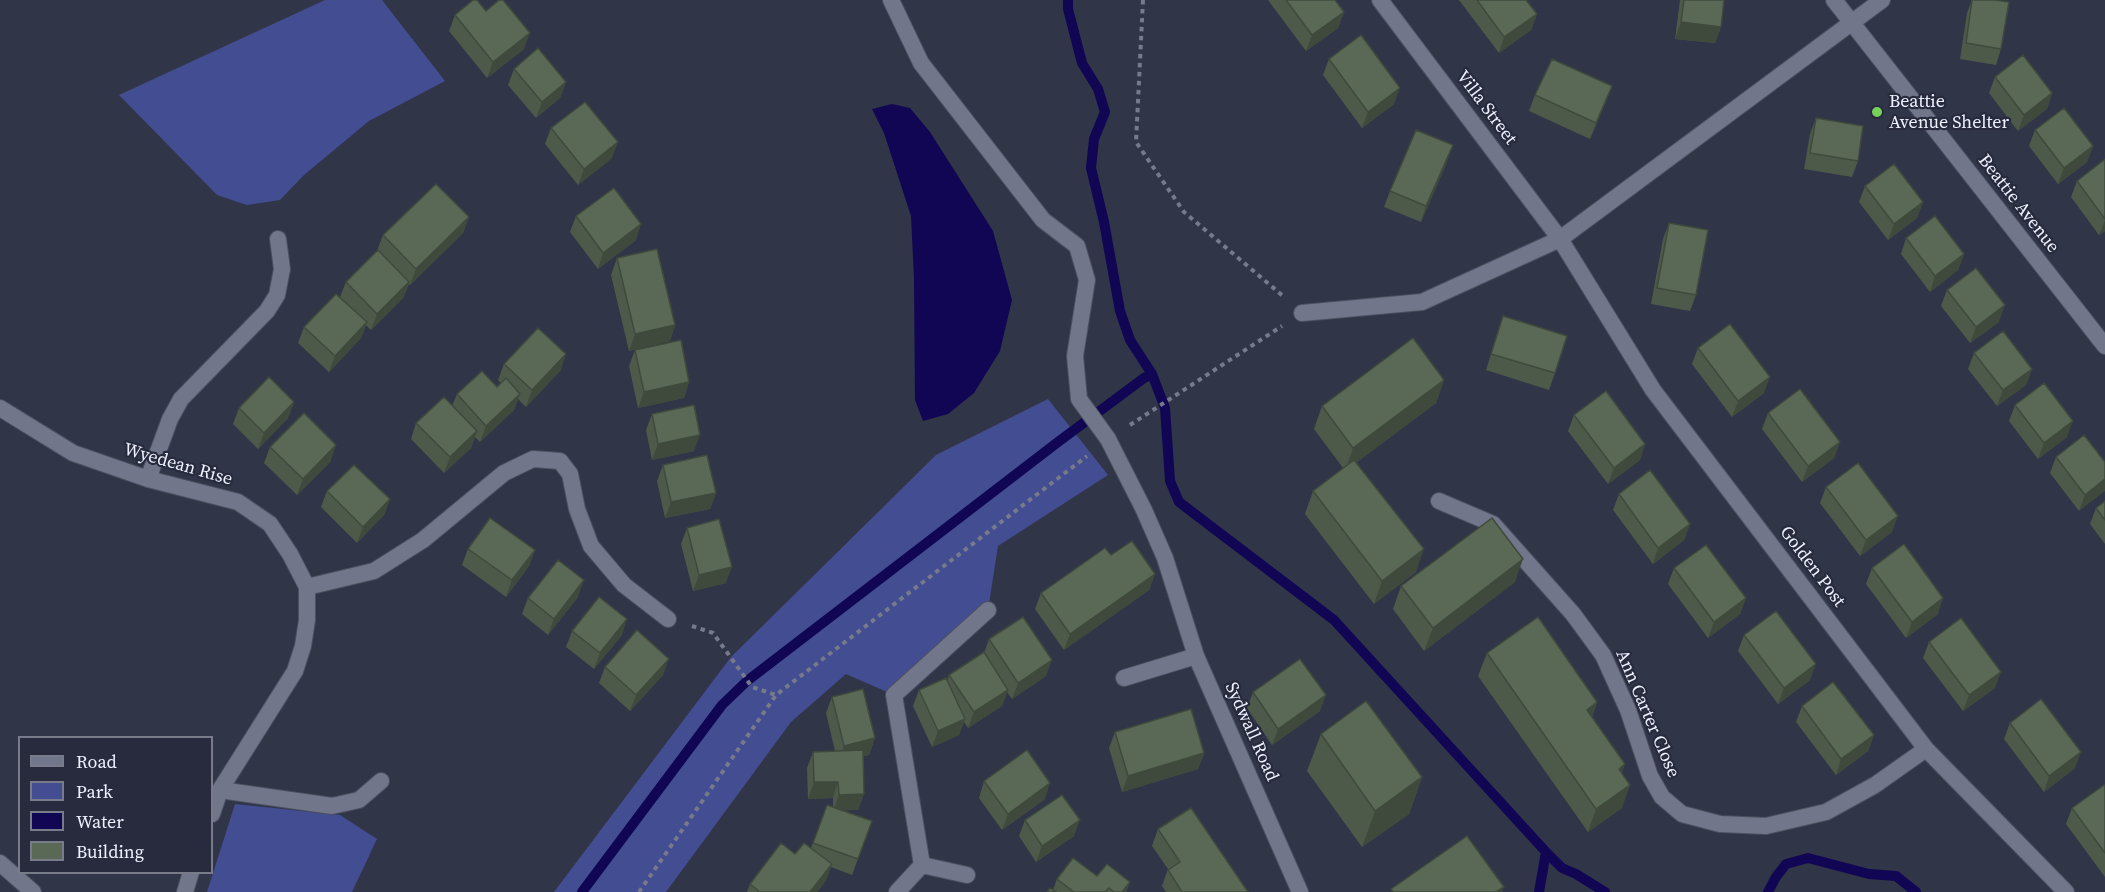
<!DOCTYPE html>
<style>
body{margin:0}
#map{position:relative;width:2105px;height:892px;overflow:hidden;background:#313548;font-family:"Source Serif 4",serif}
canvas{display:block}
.legend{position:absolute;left:18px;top:736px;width:195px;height:138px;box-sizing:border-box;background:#272b3d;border:2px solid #777b8a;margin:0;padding:8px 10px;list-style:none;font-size:18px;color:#eef2fe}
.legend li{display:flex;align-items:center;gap:12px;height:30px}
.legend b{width:30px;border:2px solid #777b8a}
</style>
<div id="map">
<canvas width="2105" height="892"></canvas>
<ul class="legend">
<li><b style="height:8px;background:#71768b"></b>Road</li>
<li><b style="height:16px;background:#434d92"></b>Park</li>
<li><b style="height:16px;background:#100654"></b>Water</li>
<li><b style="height:16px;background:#5a6956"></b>Building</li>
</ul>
</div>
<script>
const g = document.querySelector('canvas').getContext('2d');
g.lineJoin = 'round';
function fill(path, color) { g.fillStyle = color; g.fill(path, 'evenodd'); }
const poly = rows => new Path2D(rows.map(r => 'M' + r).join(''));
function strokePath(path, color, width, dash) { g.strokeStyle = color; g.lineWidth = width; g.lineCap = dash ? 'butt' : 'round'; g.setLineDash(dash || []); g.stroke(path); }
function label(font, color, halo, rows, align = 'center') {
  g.font = font + ' "Source Serif 4",serif'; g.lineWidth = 4.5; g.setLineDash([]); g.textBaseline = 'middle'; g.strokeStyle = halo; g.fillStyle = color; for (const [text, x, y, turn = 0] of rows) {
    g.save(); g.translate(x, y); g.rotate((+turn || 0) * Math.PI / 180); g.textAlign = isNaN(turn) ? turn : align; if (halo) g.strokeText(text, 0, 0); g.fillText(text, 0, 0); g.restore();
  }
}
const green = poly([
 [325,0,382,0,445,81,369,121,304,175,280,200,247,205,217,195,119,95],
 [1048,399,1108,475,998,546,988,610,894,695,846,674,791,722,666,892,554,892,731,657,936,455],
 [235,804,340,815,377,839,352,892,207,892]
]);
const water = poly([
 [892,104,910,108,930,132,993,231,1012,300,1000,351,974,393,948,414,923,421,915,400,914,279,911,216,884,133,872,109]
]);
const stream = poly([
 [1068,0,1068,9,1082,63,1098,89,1105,112,1094,139,1091,168,1104,222,1120,311,1130,340,1152,374,1165,408,1170,481,1179,502,1334,620,1546,852,1539,892],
 [1546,852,1562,868,1576,874,1605,892],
 [582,892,722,705,747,681,1058,442,1144,378,1152,374],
 [1768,892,1776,877,1786,864,1808,858,1869,874,1896,876,1916,892]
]);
const path = poly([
 [1143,0,1136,142,1184,212,1283,296],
 [1130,425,1282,326],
 [692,626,713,633,752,687,776,695],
 [639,892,776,695,1087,456]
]);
const service = poly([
 [891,0,921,63,1043,220,1077,246,1087,280,1075,356,1079,399,1108,439,1144,510,1165,558,1196,656,1124,678],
 [1302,313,1422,302,1560,239]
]);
const minor = poly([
 [1380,0,1560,239,1653,390,1926,749,2066,892],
 [1834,0,2105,346],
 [1560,239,1882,0],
 [0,408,73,453,148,479,238,502,270,524,290,554,307,587,307,620,303,646,295,671,220,790,212,814],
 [148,479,170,419,181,399,267,311,277,295,282,269,278,239],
 [1439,501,1493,524,1573,614,1603,655,1628,710,1650,776,1662,797,1682,814,1720,824,1766,826,1826,812,1875,785,1926,749],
 [307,587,374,571,423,540,504,473,533,459,560,461,570,474,577,509,591,546,624,585,668,619],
 [1196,656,1300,892],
 [220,790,332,806,359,800,381,781],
 [0,863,33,892],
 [922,865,894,695,988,610],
 [185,892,191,872],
 [897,892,922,865,967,875]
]);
const wall = poly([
 [1268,0,1335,0,1344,12,1338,28,1306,51],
 [1459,0,1526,0,1537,14,1531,30,1499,53],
 [1680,0,1724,0,1721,27,1715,43,1675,39],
 [1972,0,1995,0,2001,49,1996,65,1960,59,1967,13],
 [486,11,524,49,487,78,449,31,455,15],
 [1329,59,1394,104,1362,128,1323,75],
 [514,69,566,82,560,98,536,118,508,85],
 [1995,77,2052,93,2047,109,2018,131,1989,93],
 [1612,86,1606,102,1590,139,1529,111,1535,95],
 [1816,118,1858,161,1852,177,1804,169,1810,134],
 [551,128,612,158,578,185,545,144],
 [2035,130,2093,146,2087,162,2058,184,2029,146],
 [2105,159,2105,231,2099,235,2071,197,2077,181],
 [1447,162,1421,222,1384,207,1390,191],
 [1865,186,1923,202,1917,218,1888,240,1859,202],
 [576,216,636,240,598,269,570,232],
 [469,217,463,233,410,285,409,284,403,298,371,330,366,325,361,338,329,372,298,343,304,327,340,297,346,282,377,251,383,235],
 [1669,223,1696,295,1690,311,1651,304,1663,239],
 [1906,238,1964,254,1958,270,1930,292,1901,254],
 [617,258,675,325,670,341,629,351,611,275],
 [1947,290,1999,322,1970,343,1941,306],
 [1503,316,1555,373,1549,390,1486,370],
 [1698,348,1764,393,1732,417,1692,364],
 [635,350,689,382,684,398,638,408,629,366],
 [1974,353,2032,369,2026,385,1997,406,1968,369],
 [504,364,561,370,526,407,518,399,514,410,480,442,475,437,471,448,444,473,411,439,416,423,452,406,457,394,497,387,501,383,498,380],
 [1444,380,1436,403,1357,462,1416,572,1374,604,1305,514,1313,491,1343,468,1314,429,1322,406],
 [294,402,288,418,258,449,233,424,239,408],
 [2015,405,2067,437,2038,459,2009,421],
 [1768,413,1840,442,1834,458,1802,482,1762,429],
 [652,414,694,451,652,460,646,430],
 [1574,415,1645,444,1640,460,1608,484,1568,431],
 [336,445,330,462,297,495,264,463,270,447],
 [2056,457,2105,462,2079,511,2050,473],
 [663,465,716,493,710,509,665,518,657,481],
 [1826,487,1892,532,1860,556,1820,503],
 [327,491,390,499,384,515,357,543,321,507],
 [1619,494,1690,524,1684,540,1653,564,1613,510],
 [2105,501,2105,544,2090,524,2096,508],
 [687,528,726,583,693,591,681,544],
 [468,549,535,550,529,566,506,597,462,565],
 [1111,555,1155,574,1149,590,1064,650,1035,609,1041,593],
 [1674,568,1746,598,1740,614,1708,638,1668,584],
 [1872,568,1938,614,1906,638,1866,584],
 [1515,582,1424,651,1393,609,1401,586],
 [578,597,548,635,522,614,528,598],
 [572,631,622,635,594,669,566,647],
 [1744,635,1810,680,1778,704,1738,651],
 [989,639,1046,676,1012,699,1007,692,1002,706,968,728,964,722,959,735,932,747,913,706,919,690,947,681,949,675,984,653],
 [1929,642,1995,688,1963,711,1923,658],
 [1487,653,1597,702,1592,717,1622,773,1622,808,1588,832,1478,676],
 [605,667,663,675,630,711,599,683],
 [1253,692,1320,711,1272,745,1247,708],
 [832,697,875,738,869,755,863,756,864,794,858,810,842,810,872,821,852,875,831,867,826,880,817,892,747,892,750,884,795,854,811,848,827,805,833,807,833,798,808,799,807,768,813,752,835,751,826,713],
 [1802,706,1874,735,1868,751,1836,775,1796,722],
 [2010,723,2075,768,2044,792,2004,739],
 [1115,732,1204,753,1198,769,1122,792,1109,748],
 [1321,734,1422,777,1409,814,1362,847,1307,771],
 [984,781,1045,799,1002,830,979,798],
 [2105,786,2105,877,2066,824,2072,808],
 [1025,820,1074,836,1036,862,1019,836],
 [1158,829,1248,892,1166,892,1162,886,1168,869,1152,846],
 [1097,876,1130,882,1126,892,1047,892,1053,890,1057,879]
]);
const shadedWall = poly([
 [1344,12,1338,28,1306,51,1312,35],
 [1537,14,1531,30,1499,53,1504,37],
 [1681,22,1721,27,1715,43,1675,39],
 [530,33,524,49,487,78,493,62],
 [566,82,560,98,536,118,542,102],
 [1612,86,1606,102,1590,139,1596,123],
 [1400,88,1394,104,1362,128,1368,112],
 [2052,93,2047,109,2018,131,2024,115],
 [618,142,612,158,578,185,584,169],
 [1453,145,1447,162,1421,222,1426,206],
 [2093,146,2087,162,2058,184,2064,168],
 [1923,202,1917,218,1888,240,1894,224],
 [469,217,463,233,410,285,416,269],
 [2105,220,2105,231,2099,235],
 [641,224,636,240,598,269,603,253],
 [1964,254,1958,270,1930,292,1935,276],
 [409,282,403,298,371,330,377,314],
 [2005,305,1999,322,1970,343,1976,327],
 [367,322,361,338,329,372,335,356],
 [675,325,670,341,629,351,635,334],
 [566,354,561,370,526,407,532,390],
 [2032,369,2026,385,1997,406,2003,390],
 [1770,377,1764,393,1732,417,1738,401],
 [1444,380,1436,403,1345,471,1353,448],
 [689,382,684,398,638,408,644,392],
 [520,394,514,410,480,442,486,426],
 [294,402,288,418,258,449,264,433],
 [2073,421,2067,437,2038,459,2044,443],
 [477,431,471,448,444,473,450,457],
 [700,435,694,451,652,460,658,444],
 [1840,442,1834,458,1802,482,1808,466],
 [1645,444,1640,460,1608,484,1614,468],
 [336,445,330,462,297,495,303,479],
 [2105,479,2105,491,2079,511,2085,495],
 [716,493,710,509,665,518,671,502],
 [390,499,384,515,357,543,363,527],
 [1898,516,1892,532,1860,556,1866,540],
 [1690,524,1684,540,1653,564,1658,548],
 [1424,549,1416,572,1374,604,1382,581],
 [535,550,529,566,506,597,512,580],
 [1523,559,1515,582,1424,651,1433,628],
 [732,567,726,583,693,591,699,575],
 [1155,574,1149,590,1064,650,1070,634],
 [584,580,578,597,548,635,554,619],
 [1746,598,1740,614,1708,638,1714,622],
 [1943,598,1938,614,1906,638,1912,622],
 [627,619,622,635,594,669,600,653],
 [669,659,663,675,630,711,636,695],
 [1052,660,1046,676,1012,699,1018,683],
 [1816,664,1810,680,1778,704,1784,688],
 [2001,672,1995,688,1963,711,1969,695],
 [1008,690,1002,706,968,728,974,712],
 [1326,695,1320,711,1272,745,1278,729],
 [1597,702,1589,725,1587,710],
 [965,719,959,735,932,747,938,731],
 [1874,735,1868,751,1836,775,1841,759],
 [875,738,869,755,838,762,844,746],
 [2081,752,2075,768,2044,792,2049,776],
 [1204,753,1198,769,1122,792,1128,776],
 [1625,764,1617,787,1619,769],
 [1422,777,1409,814,1362,847,1375,811],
 [814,782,838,782,833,798,808,799],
 [1050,783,1045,799,1002,830,1008,814],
 [1630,785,1622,808,1588,832,1596,809],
 [864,794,858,810,833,811,839,795],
 [1080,820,1074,836,1036,862,1042,846],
 [832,864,826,880,817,892,810,892],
 [1130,882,1126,892,1122,892],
 [1504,887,1502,892,1496,892]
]);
const building = poly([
 [473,0,477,0,486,11,499,0,503,0,530,33,493,62,455,15,473,0],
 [1286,0,1335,0,1344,12,1312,35,1286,0],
 [1477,0,1526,0,1537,14,1504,37,1477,0],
 [1684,0,1724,0,1721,27,1681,22,1684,0],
 [1972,0,1995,0,2009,2,2001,49,1966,43,1972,0],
 [1361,35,1400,88,1368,112,1329,59,1361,35],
 [538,48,566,82,542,102,514,69,538,48],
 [2023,55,2052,93,2024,115,1995,77,2023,55],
 [1552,59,1612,86,1596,123,1535,95,1552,59],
 [585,102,618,142,584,169,551,128,585,102],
 [2064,108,2093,146,2064,168,2035,130,2064,108],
 [1816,118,1863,126,1858,161,1810,153,1816,118],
 [1416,130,1453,145,1426,206,1390,191,1416,130],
 [2105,159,2105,219,2077,181,2105,159],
 [1894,164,1923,202,1894,224,1865,186,1894,164],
 [436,184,469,217,416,269,383,235,436,184],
 [614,188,641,224,603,253,576,216,614,188],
 [1935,216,1964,254,1935,276,1906,238,1935,216],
 [1669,223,1708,230,1696,295,1657,288,1669,223],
 [657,249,675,325,635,334,617,258,657,249],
 [378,250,409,282,377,314,346,282,378,250],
 [1976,268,2005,305,1976,327,1947,290,1976,268],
 [336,294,367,322,335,356,304,327,336,294],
 [1503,316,1567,336,1555,373,1491,354,1503,316],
 [1730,324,1770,377,1738,401,1698,348,1730,324],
 [538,328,566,354,532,390,504,364,538,328],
 [2003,331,2032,369,2003,390,1974,353,2003,331],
 [1413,338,1444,380,1353,448,1322,406,1413,338],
 [681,340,689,382,644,392,635,350,681,340],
 [482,371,497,387,506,378,520,394,486,426,457,394,482,371],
 [269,377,294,402,264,433,239,408,269,377],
 [2044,383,2073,421,2044,443,2015,405,2044,383],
 [1800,389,1840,442,1808,466,1768,413,1800,389],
 [1606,391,1645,444,1614,468,1574,415,1606,391],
 [444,397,477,431,450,457,416,423,444,397],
 [694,405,700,435,658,444,652,414,694,405],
 [304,413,336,445,303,479,270,447,304,413],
 [2084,435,2105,462,2105,479,2085,495,2056,457,2084,435],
 [707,455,716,493,671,502,663,465,707,455],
 [1354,460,1424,549,1382,581,1313,491,1354,460],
 [1858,463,1898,516,1866,540,1826,487,1858,463],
 [354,465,390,499,363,527,327,491,354,465],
 [1650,470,1690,524,1658,548,1619,494,1650,470],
 [2105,501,2105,520,2096,508,2105,501],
 [490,518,535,550,512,580,468,549,490,518],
 [1492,518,1523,559,1433,628,1401,586,1492,518],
 [719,519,732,567,699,575,687,528,719,519],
 [1132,541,1155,574,1070,634,1041,593,1105,548,1111,555,1132,541],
 [1904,544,1943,598,1912,622,1872,568,1904,544],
 [1706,545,1746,598,1714,622,1674,568,1706,545],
 [558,560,584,580,554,619,528,598,558,560],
 [599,597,627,619,600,653,572,631,599,597],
 [1776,611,1816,664,1784,688,1744,635,1776,611],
 [1023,617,1052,660,1018,683,989,639,1023,617],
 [1538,617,1597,702,1587,710,1625,764,1619,769,1630,785,1596,809,1487,653,1538,617],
 [1961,618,2001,672,1969,695,1929,642,1961,618],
 [637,630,669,659,636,695,605,667,637,630],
 [984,652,1008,690,974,712,949,675,984,652],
 [1300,659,1326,695,1278,729,1253,692,1300,659],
 [946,678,965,719,938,731,919,690,946,678],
 [1833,682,1874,735,1841,759,1802,706,1833,682],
 [863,689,875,738,844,746,832,697,863,689],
 [2041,699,2081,752,2049,776,2010,723,2041,699],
 [1366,701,1422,777,1375,811,1321,734,1366,701],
 [1191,709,1204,753,1128,776,1115,732,1191,709],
 [863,750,864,794,839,795,838,782,814,782,813,752,863,750],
 [1027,750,1050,783,1008,814,984,781,1027,750],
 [2104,785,2105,786,2105,853,2072,808,2104,785],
 [1062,795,1080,820,1042,846,1025,820,1062,795],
 [827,805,872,821,858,859,813,843,827,805],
 [1191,808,1248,892,1182,892,1168,870,1180,862,1158,829,1191,808],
 [1467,836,1504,887,1496,892,1393,892,1391,889,1467,836],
 [781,843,795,854,804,843,832,864,810,892,760,892,750,884,781,843],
 [1073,858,1097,876,1107,864,1130,882,1122,892,1114,892,1109,888,1105,892,1074,892,1057,879,1073,858],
 [1050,888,1056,892,1047,892,1050,888]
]);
const markers = [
 [1877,112,6,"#75d25b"]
];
const poiNames = [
 ["Beattie",1889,102],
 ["Avenue Shelter",1889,123]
];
const streetNames = [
 ["Villa Street",1486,108,53],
 ["Beattie Avenue",2018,204,52],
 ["Wyedean Rise",178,465,16],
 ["Golden Post",1812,567,53],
 ["Ann Carter Close",1647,714,67],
 ["Sydwall Road",1251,732,66]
];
fill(green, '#434d92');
fill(water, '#100654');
strokePath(stream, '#100654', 10);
strokePath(service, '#4c5060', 18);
strokePath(minor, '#4c5060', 18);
strokePath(path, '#767a8a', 4, [4.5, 4.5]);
strokePath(service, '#71768b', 16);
strokePath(minor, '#71768b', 16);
fill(wall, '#4d5a4a');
fill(shadedWall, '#3f4a3c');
fill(building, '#5a6956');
strokePath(building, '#3f4a3c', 1.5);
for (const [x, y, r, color] of markers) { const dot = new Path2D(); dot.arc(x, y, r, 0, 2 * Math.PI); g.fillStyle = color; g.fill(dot); strokePath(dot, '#272b3d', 2); }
label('18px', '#eef2fe', '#272b3d', poiNames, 'left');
label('18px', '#eef2fe', '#272b3d', streetNames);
</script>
